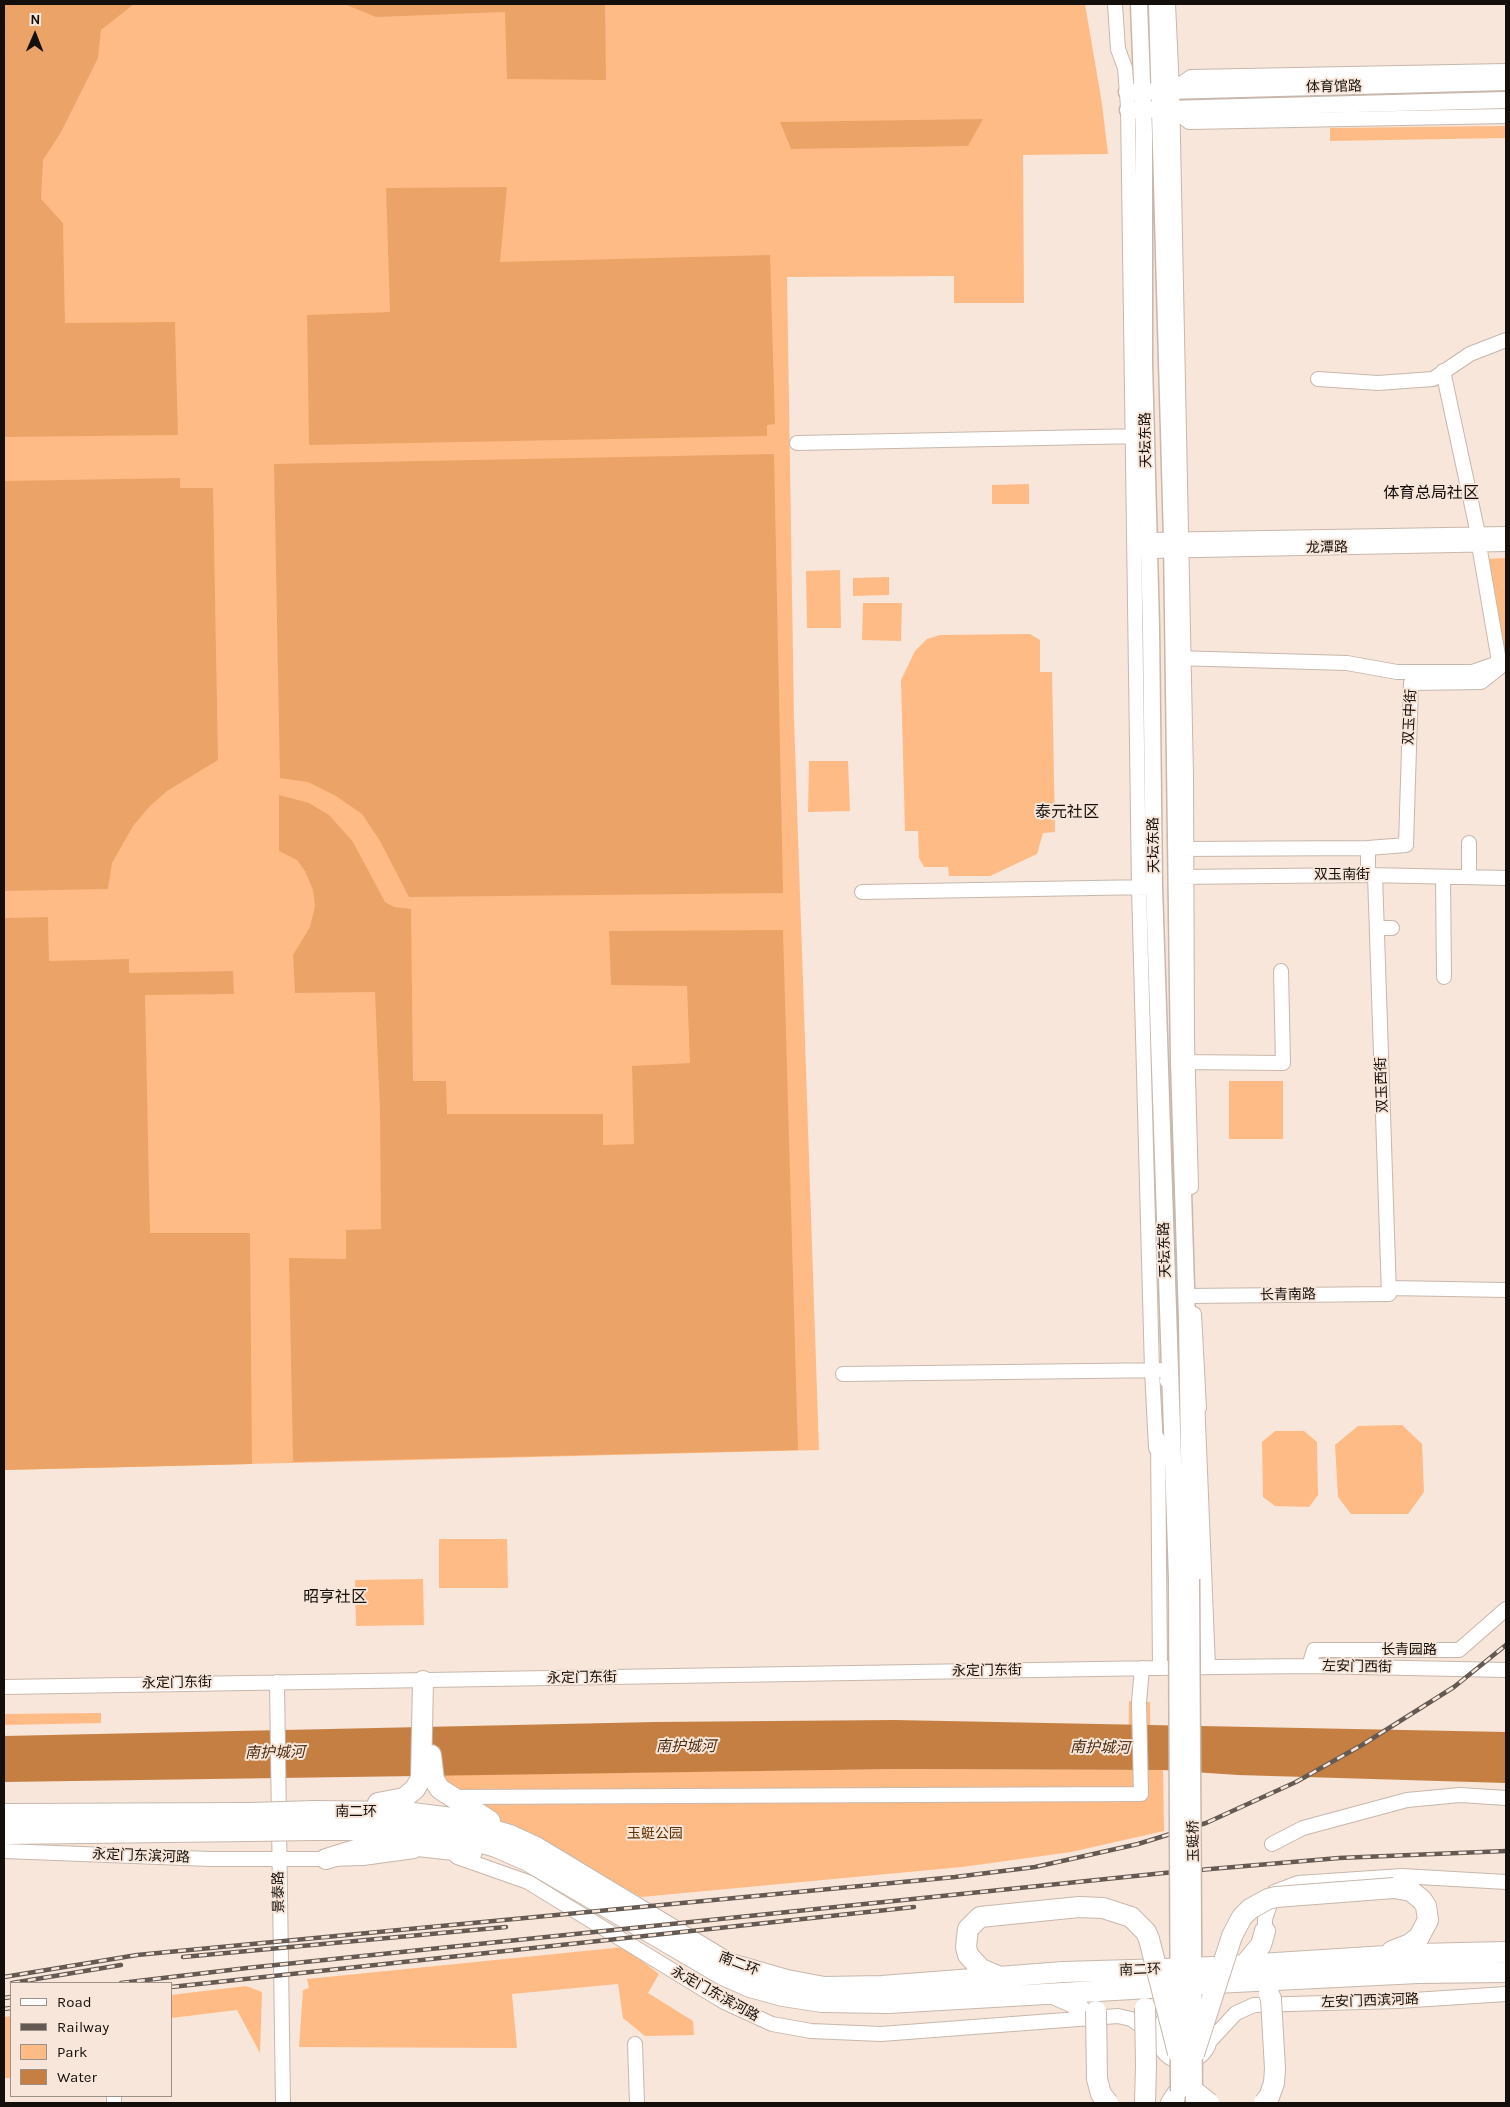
<!DOCTYPE html>
<meta charset="utf-8">
<style>
body{margin:0}
#map{position:relative;width:1510px;height:2107px;overflow:hidden;background:#f7e6d9;font-family:Karla,sans-serif}
canvas{display:block}
.frame{position:absolute;inset:0;border:5px solid #140f0b;pointer-events:none}
.legend{position:absolute;left:10px;top:1982px;width:162px;height:115px;box-sizing:border-box;background:#f7e6d9;border:1px solid #9c9087;margin:0;padding:6px 9px;list-style:none;font-size:15px;color:#140f0b}
.legend li{display:flex;align-items:center;gap:10px;height:25px}
.legend b{width:25px;border:1px solid #9c9087}
.north{position:absolute;left:10px;top:10px;width:50px;height:50px;-webkit-text-stroke:4px #f7e6d9;paint-order:stroke;rotate:1deg;font-size:14px;font-weight:700;line-height:20px;text-align:center;color:#140f0b}
.north::after{content:'';display:block;margin:auto;width:18px;height:22px;background:#140f0b;clip-path:polygon(50% 0,100% 100%,50% 72%,0 100%)}
</style>
<div id="map">
<canvas width="1510" height="2107"></canvas>
<div class="frame"></div>
<ul class="legend">
<li><b style="height:6px;background:#fff"></b>Road</li>
<li><b style="height:6px;background:#645a53"></b>Railway</li>
<li><b style="height:14px;background:#ffbb85"></b>Park</li>
<li><b style="height:14px;background:#c67f43"></b>Water</li>
</ul>
<div class="north">N</div>
</div>
<script>
const g = document.querySelector('canvas').getContext('2d');
g.lineJoin = 'round';
function fill(path, color) { g.fillStyle = color; g.fill(path, 'evenodd'); }
const poly = rows => new Path2D(rows.map(r => 'M' + r).join(''));
function strokePath(path, color, width, dash) { g.strokeStyle = color; g.lineWidth = width; g.lineCap = dash ? 'butt' : 'round'; g.setLineDash(dash || []); g.stroke(path); }
function label(font, color, halo, rows, align = 'center') {
  g.font = font + ' Karla,"Noto Sans SC",sans-serif'; g.lineWidth = 4; g.setLineDash([]); g.textBaseline = 'middle'; g.strokeStyle = halo; g.fillStyle = color; for (const [text, x, y, turn = 0] of rows) {
    g.save(); g.translate(x, y); g.rotate((+turn || 0) * Math.PI / 180); g.textAlign = isNaN(turn) ? turn : align; if (halo) g.strokeText(text, 0, 0); g.fillText(text, 0, 0); g.restore();
  }
}
const green = poly([
 [4,4,1085,4,1102,104,1108,154,1023,155,1024,303,954,303,954,276,787,277,794,719,819,1450,4,1470],
 [1506,126,1506,138,1330,141,1330,128],
 [1029,484,1029,504,992,504,992,485],
 [1506,558,1506,659,1502,657,1486,559],
 [840,570,841,628,807,628,806,571],
 [889,577,889,595,853,596,853,578],
 [863,603,902,603,901,641,862,640],
 [1030,634,1040,640,1040,672,1052,672,1055,832,1043,833,1037,854,990,876,949,876,948,867,924,867,919,858,918,831,905,831,901,680,915,651,927,639,940,635],
 [809,761,848,761,850,811,808,812],
 [1229,1081,1283,1081,1283,1139,1229,1139],
 [1402,1425,1422,1444,1424,1492,1408,1514,1351,1514,1338,1497,1335,1445,1358,1426],
 [1275,1431,1304,1431,1317,1442,1318,1495,1309,1507,1275,1506,1263,1497,1262,1442],
 [439,1539,507,1539,508,1588,439,1588],
 [423,1579,424,1625,356,1626,355,1580],
 [1129,1701,1150,1702,1151,1770,1163,1770,1164,1831,1071,1852,962,1867,641,1897,463,1802,440,1775,898,1769,1128,1770],
 [101,1713,101,1723,4,1725,4,1714],
 [624,1947,659,1974,648,1993,693,2021,694,2035,645,2036,623,2018,618,1984,512,1994,517,2048,299,2047,303,1990,309,1988,307,1979],
 [246,1986,262,1992,260,2053,237,2010,171,2018,171,1995],
 [11,2016,11,2078,4,2078,4,2017]
]);
const forest = poly([
 [4,4,134,4,101,30,98,58,61,132,43,160,41,199,63,223,65,323,175,322,178,435,4,437],
 [344,4,605,4,606,80,507,79,505,12,376,17],
 [983,119,968,146,791,149,780,122],
 [507,187,500,262,770,255,775,424,767,425,767,436,309,445,307,315,390,312,386,188],
 [774,454,783,893,409,897,380,841,362,814,336,796,308,782,280,778,274,464],
 [180,478,180,488,213,488,218,760,167,791,150,806,133,826,112,863,108,889,4,891,4,481],
 [279,795,309,803,329,815,353,842,385,902,394,907,411,909,413,1081,446,1081,447,1114,603,1114,603,1145,634,1144,632,1066,690,1063,687,986,611,985,609,931,783,930,798,1450,293,1462,289,1258,346,1259,346,1230,381,1229,380,1111,375,992,295,993,293,955,310,927,315,906,313,890,305,871,297,860,279,851],
 [48,917,49,961,129,959,129,973,233,971,234,994,145,995,150,1233,250,1233,252,1464,4,1470,4,918]
]);
const water = poly([
 [894,1720,1506,1732,1506,1783,1238,1775,1163,1770,898,1769,4,1782,4,1736,655,1722]
]);
const minor = poly([
 [1115,4,1118,49,1125,68,1128,107,1139,887,1152,1370,1156,1448],
 [1168,4,1172,90,1186,777,1187,1040,1191,1187],
 [1172,90,1191,77,1506,71],
 [1172,109,1189,122,1506,116],
 [1443,371,1478,534],
 [1318,379,1378,383,1433,379,1470,354,1506,340],
 [797,443,1141,436],
 [1148,540,1506,534],
 [1148,551,1506,544],
 [1175,658,1347,663,1397,672,1472,672,1501,662],
 [1179,849,1368,848],
 [1368,875,1368,848,1406,845,1411,683,1481,682,1500,667,1479,545],
 [1178,877,1368,875,1506,878],
 [1443,877,1444,977],
 [1469,877,1469,843],
 [862,892,1149,887],
 [1377,928,1392,928],
 [1181,1062,1283,1063,1281,971],
 [1389,1288,1506,1290],
 [1186,1296,1389,1294,1375,875],
 [1194,1314,1199,1408],
 [843,1374,1169,1370,1167,1381],
 [1197,1398,1208,1667],
 [1158,1439,1160,1668],
 [1309,1666,1314,1650,1459,1650,1506,1609],
 [277,1682,283,2103],
 [4,1687,1218,1667,1309,1666,1506,1670],
 [452,1797,1141,1794,1139,1702,1142,1668],
 [1272,1844,1303,1828,1407,1800,1460,1795,1506,1798],
 [4,1851,210,1859,326,1859,363,1858,414,1851],
 [457,1857,528,1882,724,2002,772,2024,811,2031,881,2034,1118,2016,1131,2019,1158,2038],
 [1265,1931,1265,1919,1274,1892,1298,1883,1402,1876,1506,1882],
 '1158 2036a26 26 0 1 1 52 0a26 26 0 1 1-52 0Z',
 [1210,2041,1236,2013,1254,2005,1398,2001,1506,1994],
 [635,2044,637,2103],
 [114,2096,114,2103]
]);
const major = poly([
 [1139,4,1144,133,1144,363,1151,626,1154,887,1177,1580],
 [1157,4,1172,539,1179,1062,1187,1320,1191,1579],
 [1127,92,1506,82],
 [1128,110,1506,100]
]);
const highway = poly([
 [431,1755,434,1780,440,1789,490,1821],
 [378,1803,404,1798,415,1789,421,1778,423,1681],
 [314,1811,404,1812,452,1818,510,1835,536,1847,728,1963,787,1980,824,1987,882,1986,1063,1972,1166,1969],
 [4,1814,251,1813],
 [314,1830,423,1830,447,1833,496,1847,528,1861,723,1975,750,1987,783,1996,822,2002,889,2003,1167,1987],
 [4,1834,251,1831],
 [326,1859,355,1850,391,1843,472,1852],
 [1392,1951,1410,1944,1419,1937,1428,1920,1426,1906,1422,1900,1411,1891,1394,1888],
 [1245,1964,1261,1945,1265,1931],
 [1213,1967,1417,1954,1506,1952],
 [1000,1977,981,1969,968,1955,966,1947,968,1929,980,1917,1079,1907,1103,1908,1131,1917,1146,1932,1149,1939],
 [1215,1983,1418,1973,1506,1972],
 [1053,1994,1074,2003,1082,2012],
 [1145,2103,1146,2065],
 [1171,2103,1179,2091]
]);
const rail = poly([
 [183,1957,506,1927],
 [4,1977,137,1955,955,1877,1035,1867,1089,1855,1138,1844,1206,1823,1296,1782,1362,1745,1454,1687,1506,1645],
 [12,1983,121,1965],
 [121,1983,247,1968,1164,1873,1339,1858,1506,1851],
 [171,1987,914,1907],
 [4,1998,11,1997],
 [4,2009,11,2008]
]);
const majorBridge = poly([
 [1191,1579,1194,2103],
 [1177,1580,1179,2091]
]);
const highwayBridge = poly([
 [251,1813,314,1811],
 [251,1831,314,1830],
 [1149,1939,1178,2053],
 [1166,1969,1213,1967],
 [1167,1987,1215,1983],
 [1145,2008,1146,2065],
 [1096,2011,1097,2079,1101,2094,1108,2103],
 [1194,2054,1232,1936,1242,1917,1250,1909,1268,1899,1276,1897,1394,1888],
 [1194,2091,1209,2103],
 [1264,2103,1269,2097,1274,2083,1275,2069,1271,1999,1269,1994]
]);
const streetNames = [
 ["体育馆路",1334,87,-1],
 ["天坛东路",1146,440,-91],
 ["龙潭路",1327,548,-1],
 ["双玉中街",1410,717,-87],
 ["天坛东路",1154,845,-91],
 ["双玉南街",1342,875],
 ["双玉西街",1382,1085,-92],
 ["天坛东路",1165,1250,-92],
 ["长青南路",1288,1295,-1],
 ["长青园路",1409,1650],
 ["左安门西街",1357,1667,1],
 ["永定门东街",987,1671,-1],
 ["永定门东街",582,1678,-1],
 ["永定门东街",177,1683,-1],
 ["南二环",356,1812],
 ["玉蜓桥",1194,1841,-91],
 ["永定门东滨河路",141,1856,2],
 ["景泰路",279,1892,-91],
 ["南二环",739,1964,21],
 ["南二环",1140,1970,-2],
 ["永定门东滨河路",715,1994,29],
 ["左安门西滨河路",1370,2001,-2]
];
const parkNames = [
 ["玉蜓公园",655,1834]
];
const waterNames = [
 ["南护城河",686,1747],
 ["南护城河",1100,1748,1],
 ["南护城河",275,1753,-1]
];
const quarterNames = [
 ["体育总局社区",1431,493],
 ["泰元社区",1067,812],
 ["昭亨社区",335,1597]
];
fill(green, '#ffbb85');
fill(forest, '#eca367');
fill(water, '#c67f43');
strokePath(minor, '#c8b7ab', 16);
strokePath(major, '#c8b7ab', 19);
strokePath(highway, '#c8b7ab', 22);
strokePath(minor, '#fff', 14);
strokePath(major, '#fff', 16);
strokePath(highway, '#fff', 20);
strokePath(rail, '#645a53', 4.5);
strokePath(rail, '#f7e6d9', 2.5, [8]);
strokePath(majorBridge, '#c8b7ab', 19, []);
strokePath(highwayBridge, '#c8b7ab', 22, []);
strokePath(majorBridge, '#fff', 16);
strokePath(highwayBridge, '#fff', 20);
label('14px', '#140f0b', '#f7e6d9', streetNames);
label('14px', '#603100', '#f7e6d9', parkNames);
label('italic 15px', '#492b12', '#f7e6d9', waterNames);
label('16px', '#140f0b', '#f7e6d9', quarterNames);
</script>
